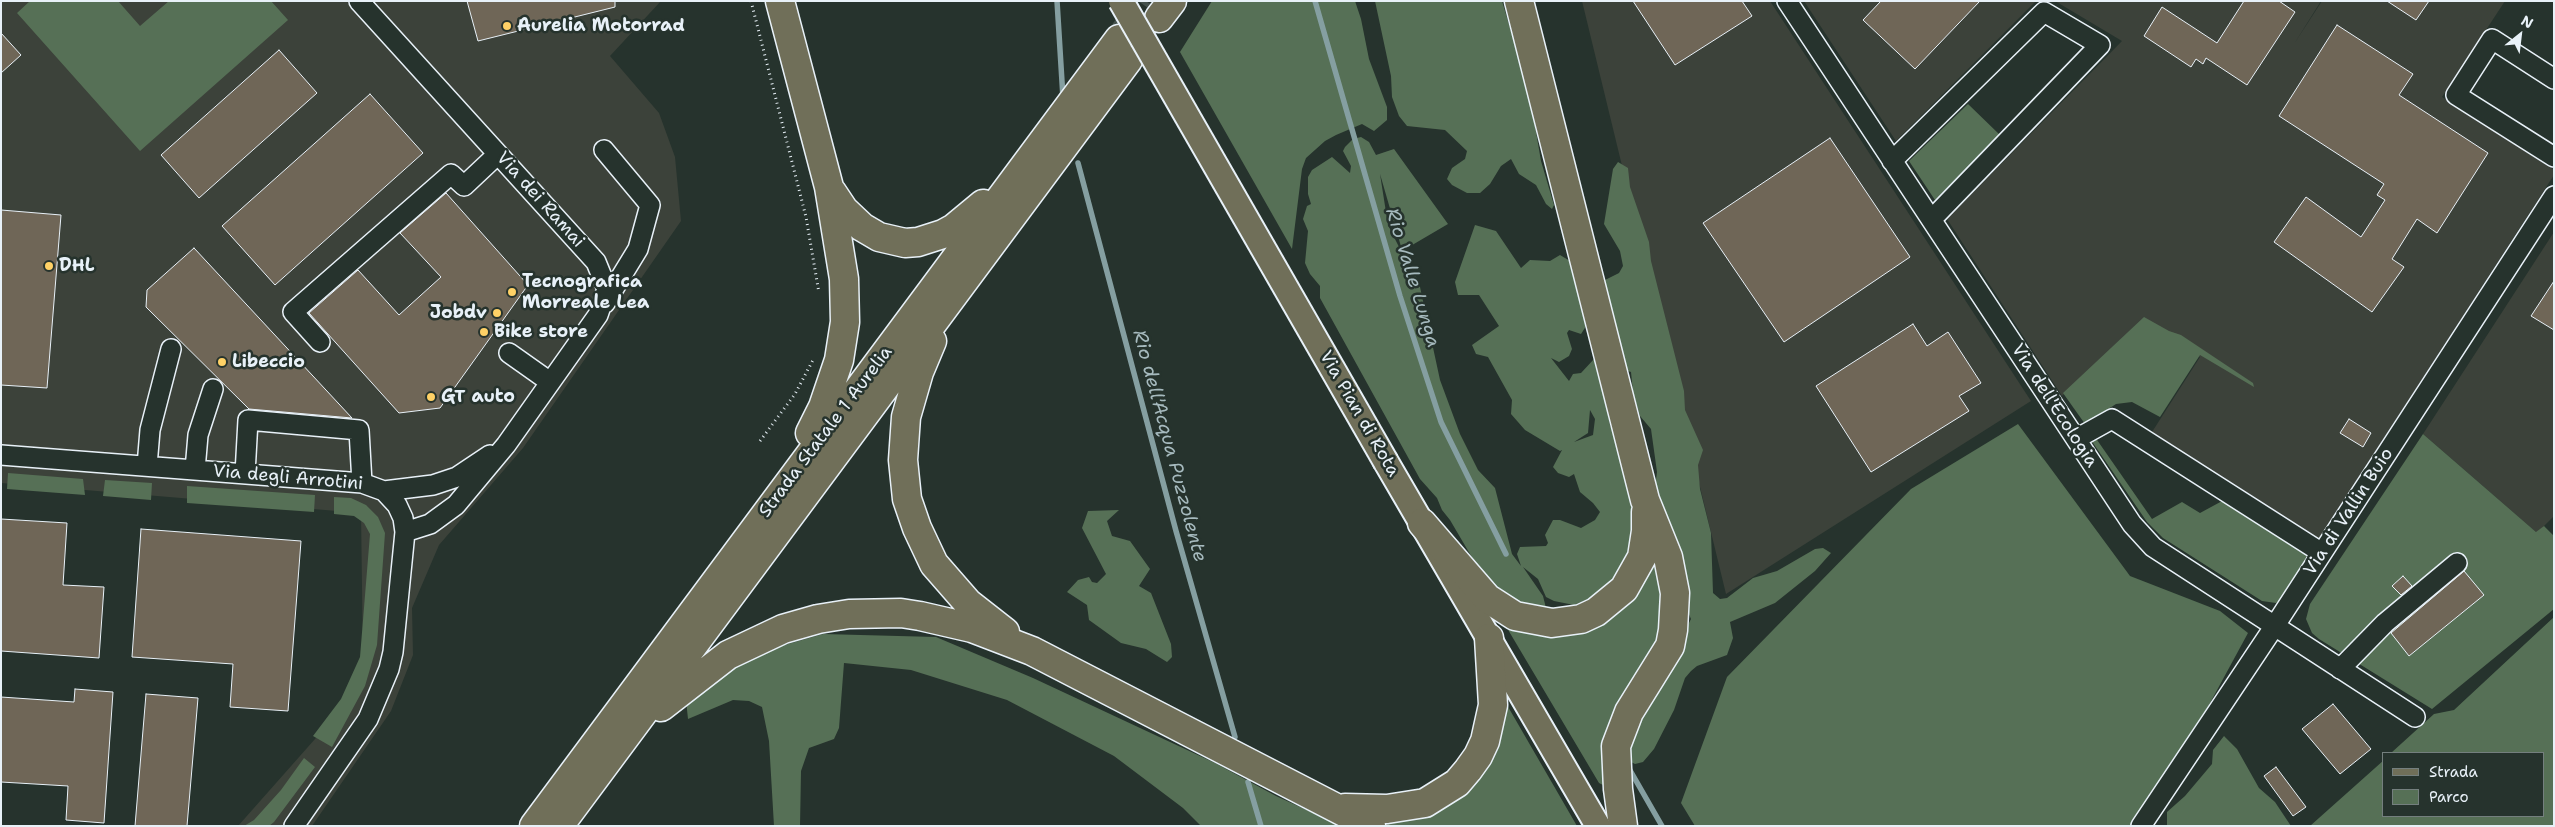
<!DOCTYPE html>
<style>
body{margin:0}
#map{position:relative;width:2555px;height:827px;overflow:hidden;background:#26332d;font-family:"Shantell Sans",sans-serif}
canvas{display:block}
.frame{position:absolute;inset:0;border:2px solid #e8f1f8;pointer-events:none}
.legend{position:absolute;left:2382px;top:752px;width:162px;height:65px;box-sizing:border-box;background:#26332d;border:1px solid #747f7e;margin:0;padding:6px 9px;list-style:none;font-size:15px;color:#e8f1f8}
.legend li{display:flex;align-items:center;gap:10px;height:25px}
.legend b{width:25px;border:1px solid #747f7e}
.north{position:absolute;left:2495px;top:10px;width:50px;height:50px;-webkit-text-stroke:4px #26332d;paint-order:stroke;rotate:29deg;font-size:14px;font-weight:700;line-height:20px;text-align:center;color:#e8f1f8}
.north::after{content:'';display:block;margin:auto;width:18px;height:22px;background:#e8f1f8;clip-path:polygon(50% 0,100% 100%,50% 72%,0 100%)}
</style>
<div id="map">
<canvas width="2555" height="827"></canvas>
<div class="frame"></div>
<ul class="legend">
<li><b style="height:6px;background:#706f59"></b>Strada</li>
<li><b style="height:14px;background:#567056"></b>Parco</li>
</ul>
<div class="north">N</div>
</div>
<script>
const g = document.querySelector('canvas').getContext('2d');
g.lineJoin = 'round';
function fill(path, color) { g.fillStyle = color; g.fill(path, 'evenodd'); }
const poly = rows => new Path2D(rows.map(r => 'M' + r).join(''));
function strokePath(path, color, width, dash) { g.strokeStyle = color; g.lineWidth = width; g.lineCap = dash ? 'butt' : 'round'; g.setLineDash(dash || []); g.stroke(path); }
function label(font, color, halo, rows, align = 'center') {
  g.font = font + ' "Shantell Sans",sans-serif'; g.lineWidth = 5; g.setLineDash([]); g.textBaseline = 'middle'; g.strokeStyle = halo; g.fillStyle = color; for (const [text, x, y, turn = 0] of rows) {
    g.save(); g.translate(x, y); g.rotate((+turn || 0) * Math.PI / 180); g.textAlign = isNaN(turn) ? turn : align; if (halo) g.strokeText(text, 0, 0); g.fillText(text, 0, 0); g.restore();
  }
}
const built = poly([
 [1,1,661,1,610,56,659,113,675,157,681,221,523,448,439,545,412,608,413,655,391,711,312,826,238,826,338,713,363,662,361,513,1,483],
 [1582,1,1770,1,2031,401,1726,594],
 [1804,1,2036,1,1896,141],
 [2055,1,2321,1,2294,44,2322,1,2505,1,2442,97,2554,170,2554,175,2318,540,2152,432,2200,357,2142,320,2062,396,1947,219,2122,41],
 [2554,232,2554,516,2537,533,2423,434]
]);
const green = poly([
 [30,1,118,1,140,26,169,1,271,1,288,20,140,151,17,13],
 [1212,1,1355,1,1361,19,1369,59,1387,107,1387,120,1374,131,1362,124,1336,135,1325,141,1306,158,1302,169,1292,249,1180,52],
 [1375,1,1502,1,1529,91,1541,161,1554,205,1552,209,1546,204,1536,185,1519,174,1511,159,1501,166,1490,184,1480,193,1467,193,1452,185,1447,179,1452,168,1465,159,1467,151,1445,130,1407,126,1399,116,1392,97,1391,76],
 [1968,104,2000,135,1935,200,1909,161],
 [1361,137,1369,142,1376,155,1394,149,1448,224,1402,251,1412,266,1420,287,1440,380,1460,434,1478,470,1495,488,1512,554,1521,566,1517,554,1520,547,1546,546,1548,543,1545,535,1553,520,1560,520,1581,528,1595,520,1600,512,1593,503,1580,492,1574,474,1569,477,1558,473,1553,467,1562,450,1560,451,1525,430,1511,414,1512,400,1488,357,1476,354,1472,345,1499,326,1479,295,1458,295,1455,282,1475,225,1496,231,1521,268,1530,260,1550,261,1560,255,1570,261,1590,320,1581,334,1569,330,1567,333,1572,349,1569,356,1559,362,1551,358,1569,381,1573,374,1581,373,1594,359,1598,358,1610,425,1620,448,1630,498,1638,518,1637,540,1620,578,1595,596,1574,605,1554,601,1546,597,1538,579,1523,567,1543,596,1546,608,1526,610,1487,583,1450,520,1442,510,1437,498,1420,479,1320,298,1320,286,1310,274,1305,263,1308,231,1303,219,1307,206,1311,204,1308,194,1308,177,1312,170,1332,157,1350,173,1351,166,1343,151,1345,147,1353,139],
 [1380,174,1402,250,1401,251,1388,225],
 [1590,410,1595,419,1593,435,1574,442,1588,433],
 [1618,162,1628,168,1630,187,1649,242,1651,261,1684,391,1685,410,1703,450,1698,465,1700,489,1711,533,1713,593,1720,599,1727,598,1753,578,1777,571,1815,549,1823,548,1831,553,1815,571,1775,603,1730,622,1733,638,1727,655,1697,666,1691,671,1685,678,1674,710,1654,749,1643,762,1635,764,1627,760,1623,754,1691,619,1682,598,1654,496,1657,472,1651,429,1640,416,1633,392,1631,372,1625,370,1596,293,1605,280,1619,273,1623,266,1620,251,1604,224,1613,169],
 [2144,317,2169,331,2181,335,2253,383,2254,387,2200,355,2160,417,2132,402,2116,404,2085,424,2063,393],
 [2018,424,2130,576,2220,611,2248,633,2178,762,2134,826,1695,826,1681,803,1727,677,1911,489],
 [2423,434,2536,532,2544,526,2554,536,2554,609,2432,709,2319,639,2312,633,2306,619,2310,604],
 [2095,437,2152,519,2182,502,2200,513,2224,500,2311,555,2285,596,2276,603,2262,601,2163,538,2147,522,2091,440],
 [8,473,83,479,85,495,7,489],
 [105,480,152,483,151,500,103,496],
 [187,486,315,495,314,512,187,503],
 [334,497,351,498,366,505,378,517,385,533,377,645,365,686,332,747,313,736,341,699,360,657,370,534,364,523,354,516,334,514],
 [1119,510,1107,521,1112,536,1130,541,1150,569,1139,586,1151,593,1171,644,1172,657,1167,662,1146,649,1121,643,1089,620,1087,605,1067,592,1078,580,1089,577,1092,582,1097,583,1106,574,1082,528,1088,511],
 [1654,553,1668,611,1605,786,1599,783,1507,628,1513,623,1548,631],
 [2554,617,2554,826,2310,826,2384,760,2384,816,2544,816,2544,753,2391,753,2434,714,2454,710],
 [823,634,936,637,1033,678,1215,763,1276,796,1342,826,1201,826,1183,808,1114,756,1007,700,911,670,844,663,839,728,834,739,809,748,801,771,800,826,774,826,769,741,762,707,749,701,733,700,688,719,686,700,753,654],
 [1507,705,1577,826,1389,826,1382,822,1429,809,1502,706],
 [2224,736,2237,749,2259,788,2275,802,2291,826,2167,826,2167,812,2185,796,2212,764,2213,750],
 [304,758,315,767,274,822,269,826,244,826,254,820,281,790]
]);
const stream = poly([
 [1057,1,1063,98],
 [1315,1,1400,296,1441,422,1506,554],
 [1078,163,1176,531,1235,737],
 [1627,765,1662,826],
 [1248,782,1261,826]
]);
const building = poly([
 [467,1,615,1,615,7,478,41,467,1],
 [1633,1,1742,1,1752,16,1675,65,1633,1],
 [1881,1,1980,1,1915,69,1863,20,1881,1],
 [2244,1,2279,1,2295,12,2247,85,2206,58,2203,64,2196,59,2191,67,2144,36,2162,7,2217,43,2244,1],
 [2387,1,2429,1,2416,20,2387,1],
 [2337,25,2413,74,2399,95,2488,153,2437,233,2417,219,2392,259,2404,267,2372,312,2274,242,2306,197,2361,237,2385,200,2377,195,2384,184,2279,116,2337,25],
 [1,33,21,55,1,73,1,33],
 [279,50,317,93,199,198,161,155,279,50],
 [370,94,423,153,275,285,222,226,370,94],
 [1830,138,1910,257,1784,342,1703,223,1830,138],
 [446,193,528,285,440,408,399,413,309,313,358,270,399,315,441,277,400,233,446,193],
 [1,210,61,215,47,388,1,385,1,210],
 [194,248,352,418,249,409,146,307,147,290,194,248],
 [2554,281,2554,330,2531,316,2554,281],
 [1913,324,1927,346,1948,332,1981,383,1959,396,1969,411,1871,472,1816,386,1913,324],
 [2349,419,2371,433,2363,447,2340,433,2349,419],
 [1,519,67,523,63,585,104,587,99,658,1,651,1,519],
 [141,529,301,541,288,711,230,707,233,664,132,657,141,529],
 [2464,571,2484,595,2409,656,2391,633,2464,571],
 [2403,576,2412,586,2401,595,2392,586,2403,576],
 [75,689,113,692,104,823,66,820,68,786,1,782,1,697,74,702,75,689],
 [146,694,198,698,187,826,135,826,146,694],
 [2333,704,2371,749,2340,774,2302,729,2333,704],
 [2276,767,2306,807,2293,816,2264,776,2276,767]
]);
const highwayTunnel = poly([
 [1119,39,1146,1]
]);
const path = poly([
 [751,1,806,217,819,293],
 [760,441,795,394,813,360]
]);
const minor = poly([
 [359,1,596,262,607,289,598,315,506,445,456,505,430,524,405,532],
 [1787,1,2132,524,2153,547,2415,717],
 [2554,79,2492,39,2456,95,2554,157],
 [604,150,650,205,638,249,605,303],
 [1892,161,2044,12,2100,45,1932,219],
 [320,342,293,312,451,174,464,186,498,154],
 [509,353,550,382],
 [2076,439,2112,419,2322,553],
 [1,455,362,483,384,491,397,505,403,518,405,532,393,652,389,669,368,719,294,826],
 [147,466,150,430,171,349],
 [195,470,198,435,213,389],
 [245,474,248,420,359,430,362,483],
 [384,491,433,485,457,477,490,455],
 [2340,669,2385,623,2457,563],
 [2141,826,2274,627,2554,196]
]);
const major = poly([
 [1386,462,1598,826]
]);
const highway = poly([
 [780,1,829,187,844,279,845,322,839,360,823,407,810,433],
 [1519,1,1645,500,1668,557,1675,593,1673,630,1670,646,1629,712,1616,746,1618,789,1623,826],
 [1159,18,1172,1],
 [832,192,844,210,862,227,879,237,905,243,918,242,943,234,954,228,983,204],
 [932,341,919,372,906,417,903,460,907,499,917,528,934,564,968,603,1005,632],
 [1422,523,1487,598,1515,616,1552,623,1581,619,1596,612,1624,589,1642,557,1646,531,1646,512],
 [661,707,728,655,783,629,818,619,849,614,901,613,920,616,972,628,1032,651,1371,826],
 [1345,808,1387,809,1425,803,1457,783,1468,770,1478,756,1485,741,1493,705,1489,638],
 [534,826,1119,39],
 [559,826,1128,60]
]);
const majorBridge = poly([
 [1121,1,1386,462]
]);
const markers = [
 [507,26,5,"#ffd166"],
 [49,266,5,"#ffd166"],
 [512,292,5,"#ffd166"],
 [497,313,5,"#ffd166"],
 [484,332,5,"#ffd166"],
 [222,362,5,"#ffd166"],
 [431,397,5,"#ffd166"]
];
const poiNames = [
 ["Aurelia Motorrad",517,26],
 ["DHL",59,266],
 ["Tecnografica",522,282],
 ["Morreale Lea",522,303],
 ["Jobdv",487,313,"right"],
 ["Bike store",494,332],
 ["Libeccio",232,362],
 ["GT auto",441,397]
];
const streetNames = [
 ["Via dei Ramai",540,200,48],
 ["Via dell'Ecologia",2054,406,57],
 ["Via Pian di Rota",1359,414,60],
 ["Strada Statale 1 Aurelia",826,432,-53],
 ["Via degli Arrotini",288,478,5],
 ["Via di Vallin Buio",2349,512,-57]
];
const waterNames = [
 ["Rio Valle Lunga",1412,278,73],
 ["Rio dell'Acqua Puzzolente",1169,446,75]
];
fill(built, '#3c423a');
fill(green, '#567056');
strokePath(stream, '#859fa1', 5.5);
fill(building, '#6f6657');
strokePath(building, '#e8f1f8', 1);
strokePath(highwayTunnel, '#43504b', 28, [28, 14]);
strokePath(minor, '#e8f1f8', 22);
strokePath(major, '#e8f1f8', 28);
strokePath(highway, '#e8f1f8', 31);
strokePath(path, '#e8f1f8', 3, [1, 4]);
strokePath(minor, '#26332d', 19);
strokePath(major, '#706f59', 24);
strokePath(highway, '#706f59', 28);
strokePath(majorBridge, '#e8f1f8', 28, []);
strokePath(majorBridge, '#706f59', 24);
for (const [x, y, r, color] of markers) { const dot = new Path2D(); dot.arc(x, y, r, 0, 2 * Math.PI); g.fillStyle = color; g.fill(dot); strokePath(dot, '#26332d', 2); }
label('bold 18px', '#e8f1f8', '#26332d', poiNames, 'left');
label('18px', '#e8f1f8', '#26332d', streetNames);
label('italic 19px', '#a6babe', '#26332d', waterNames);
</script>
